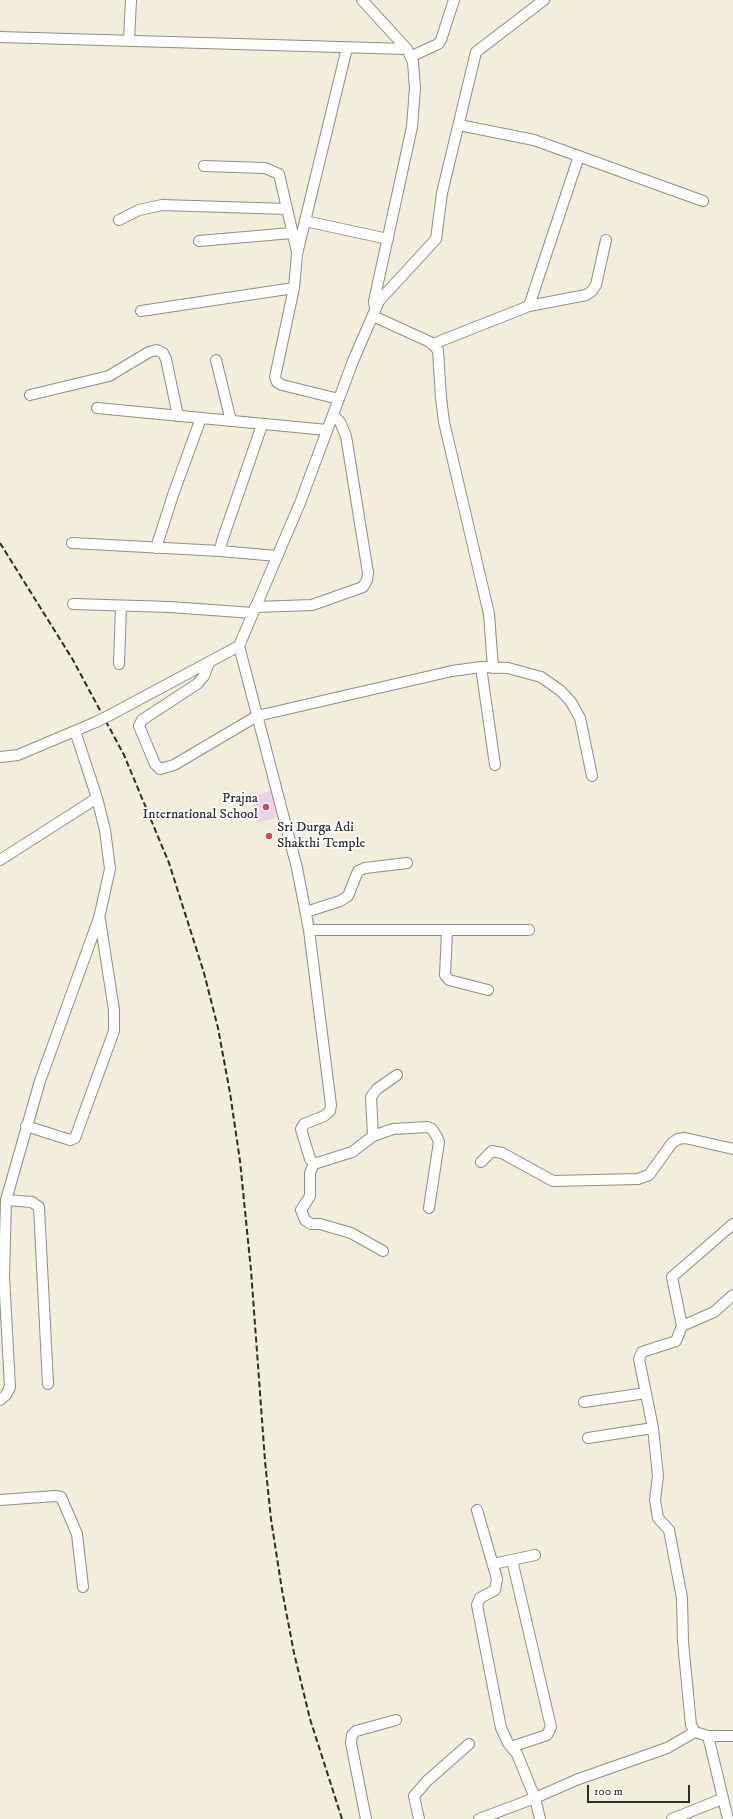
<!DOCTYPE html>
<style>
body{margin:0}
#map{position:relative;width:733px;height:1819px;overflow:hidden;background:#f2eeda;font-family:"IM FELL DW Pica",serif}
canvas{display:block}
.scale{position:absolute;left:587px;top:1785px;width:103px;height:18px;box-sizing:border-box;border:2px solid #2b2b2b;border-top:0;padding-left:5px;font-size:12px;line-height:14px;white-space:nowrap;color:#2b2b2b;-webkit-text-stroke:3px #fff;paint-order:stroke}
</style>
<div id="map">
<canvas width="733" height="1819"></canvas>
<div class="scale">100 m</div>
</div>
<script>
const g = document.querySelector('canvas').getContext('2d');
g.lineJoin = 'round';
function fill(path, color) { g.fillStyle = color; g.fill(path, 'evenodd'); }
const poly = rows => new Path2D(rows.map(r => 'M' + r).join(''));
function strokePath(path, color, width, dash) { g.strokeStyle = color; g.lineWidth = width; g.lineCap = dash ? 'butt' : 'round'; g.setLineDash(dash || []); g.stroke(path); }
function label(font, color, halo, rows, align = 'center') {
  g.font = font + ' "IM FELL DW Pica",serif'; g.lineWidth = 3.5; g.setLineDash([]); g.textBaseline = 'middle'; g.strokeStyle = halo; g.fillStyle = color; for (const [text, x, y, turn = 0] of rows) {
    g.save(); g.translate(x, y); g.rotate((+turn || 0) * Math.PI / 180); g.textAlign = isNaN(turn) ? turn : align; if (halo) g.strokeText(text, 0, 0); g.fillText(text, 0, 0); g.restore();
  }
}
const built = poly([
 [273,790,281,816,258,823,250,797]
]);
const minor = poly([
 [362,0,407,49,413,62,415,88,412,127,374,301,375,308],
 [0,37,407,49],
 [129,41,131,0],
 [412,56,438,44,441,40,454,0],
 [459,125,534,140,703,201],
 [204,166,265,168,279,174,297,252],
 [119,220,139,210,162,205,287,209],
 [305,221,388,239],
 [199,241,292,233],
 [529,306,579,156],
 [141,311,294,288],
 [373,316,430,342,438,350,441,398,444,422,489,614,493,668],
 [433,344,529,306,586,295,592,291,596,285,606,240],
 [216,360,231,421],
 [30,395,109,376,149,352,157,350,163,353,166,359,178,416],
 [339,399,282,385,277,382,275,377,294,288,297,254,347,48],
 [97,408,327,430],
 [72,543,220,551,277,556],
 [156,548,173,495,201,418],
 [220,551,222,541,262,425],
 [73,604,170,607,253,613],
 [255,607,312,605,363,587,367,580,368,573,346,436,340,422,333,415],
 [239,646,297,868,309,930,331,1105,330,1111,324,1116,304,1124,301,1129,310,1159,314,1163,317,1163,352,1152,373,1136,393,1129,428,1127,432,1129,437,1137,439,1142,429,1208],
 [209,662,204,676,197,684,142,720,139,726,155,764,160,769,174,765,257,716,452,671,481,667,508,668,541,677,561,691,571,702,580,718,592,776],
 [119,664,121,606],
 [481,667,495,765],
 [110,715,239,646,300,503,353,361,379,301,436,239,442,193,476,52,544,0],
 [0,757,18,755,96,722],
 [0,860,97,798],
 [306,912,340,901,348,896,358,871,365,868,407,863],
 [309,930,529,930],
 [447,931,445,975,449,980,488,990],
 [26,1126,70,1140,75,1138,114,1031,114,1010,100,920],
 [373,1136,371,1097,377,1089,397,1075],
 [481,1162,492,1151,502,1153,553,1181,638,1179,649,1175,672,1143,678,1139,685,1138,733,1149],
 [314,1163,310,1173,310,1196,301,1210,305,1220,311,1224,320,1224,351,1233,383,1251],
 [6,1200,32,1202,39,1207,48,1384],
 [682,1326,714,1312,733,1295],
 [0,1400,6,1395,10,1387,4,1276,6,1200,40,1081,99,918,110,869,105,830,97,798,75,731],
 [584,1402,646,1393],
 [588,1438,653,1428],
 [0,1500,55,1496,61,1497,77,1534,83,1587],
 [477,1510,497,1579,495,1590,480,1598,477,1605,501,1728,508,1743,517,1754,535,1798,479,1819],
 [493,1564,535,1555],
 [708,1736,733,1736],
 [511,1747,547,1735,551,1727,512,1560],
 [366,1819,351,1743,352,1735,356,1731,396,1720],
 [419,1819,414,1796,427,1781,469,1744],
 [540,1819,535,1798,576,1780,667,1748,695,1732],
 [672,1819,722,1799],
 [728,1819,708,1736,695,1732,691,1725,683,1642,682,1598,669,1530,658,1518,655,1500,658,1476,653,1428,639,1359,642,1352,676,1341,682,1326,672,1277,733,1224]
]);
const rail = poly([
 [0,543,73,660,124,755,169,863,204,973,218,1028,230,1093,240,1161,251,1270,265,1461,271,1519,282,1590,294,1653,310,1719,342,1819]
]);
const minorBridge = poly([
 [96,722,110,715]
]);
const markers = [
 [266,807,4,"#d1495b"],
 [269,836,4,"#d1495b"]
];
const poiNames = [
 ["Prajna",258,799],
 ["International School",258,815],
 ["Sri Durga Adi",277,828,"left"],
 ["Shakthi Temple",277,844,"left"]
];
fill(built, '#ecd1ea');
strokePath(minor, '#8e8c82', 12);
strokePath(minor, '#fff', 10);
strokePath(rail, '#2b2b2b', 2, [6, 3]);
strokePath(minorBridge, '#8e8c82', 12, []);
strokePath(minorBridge, '#fff', 10);
for (const [x, y, r, color] of markers) { const dot = new Path2D(); dot.arc(x, y, r, 0, 2 * Math.PI); g.fillStyle = color; g.fill(dot); strokePath(dot, '#fff', 1.5); }
label('14px', '#2b2b2b', '#fff', poiNames, 'right');
</script>
